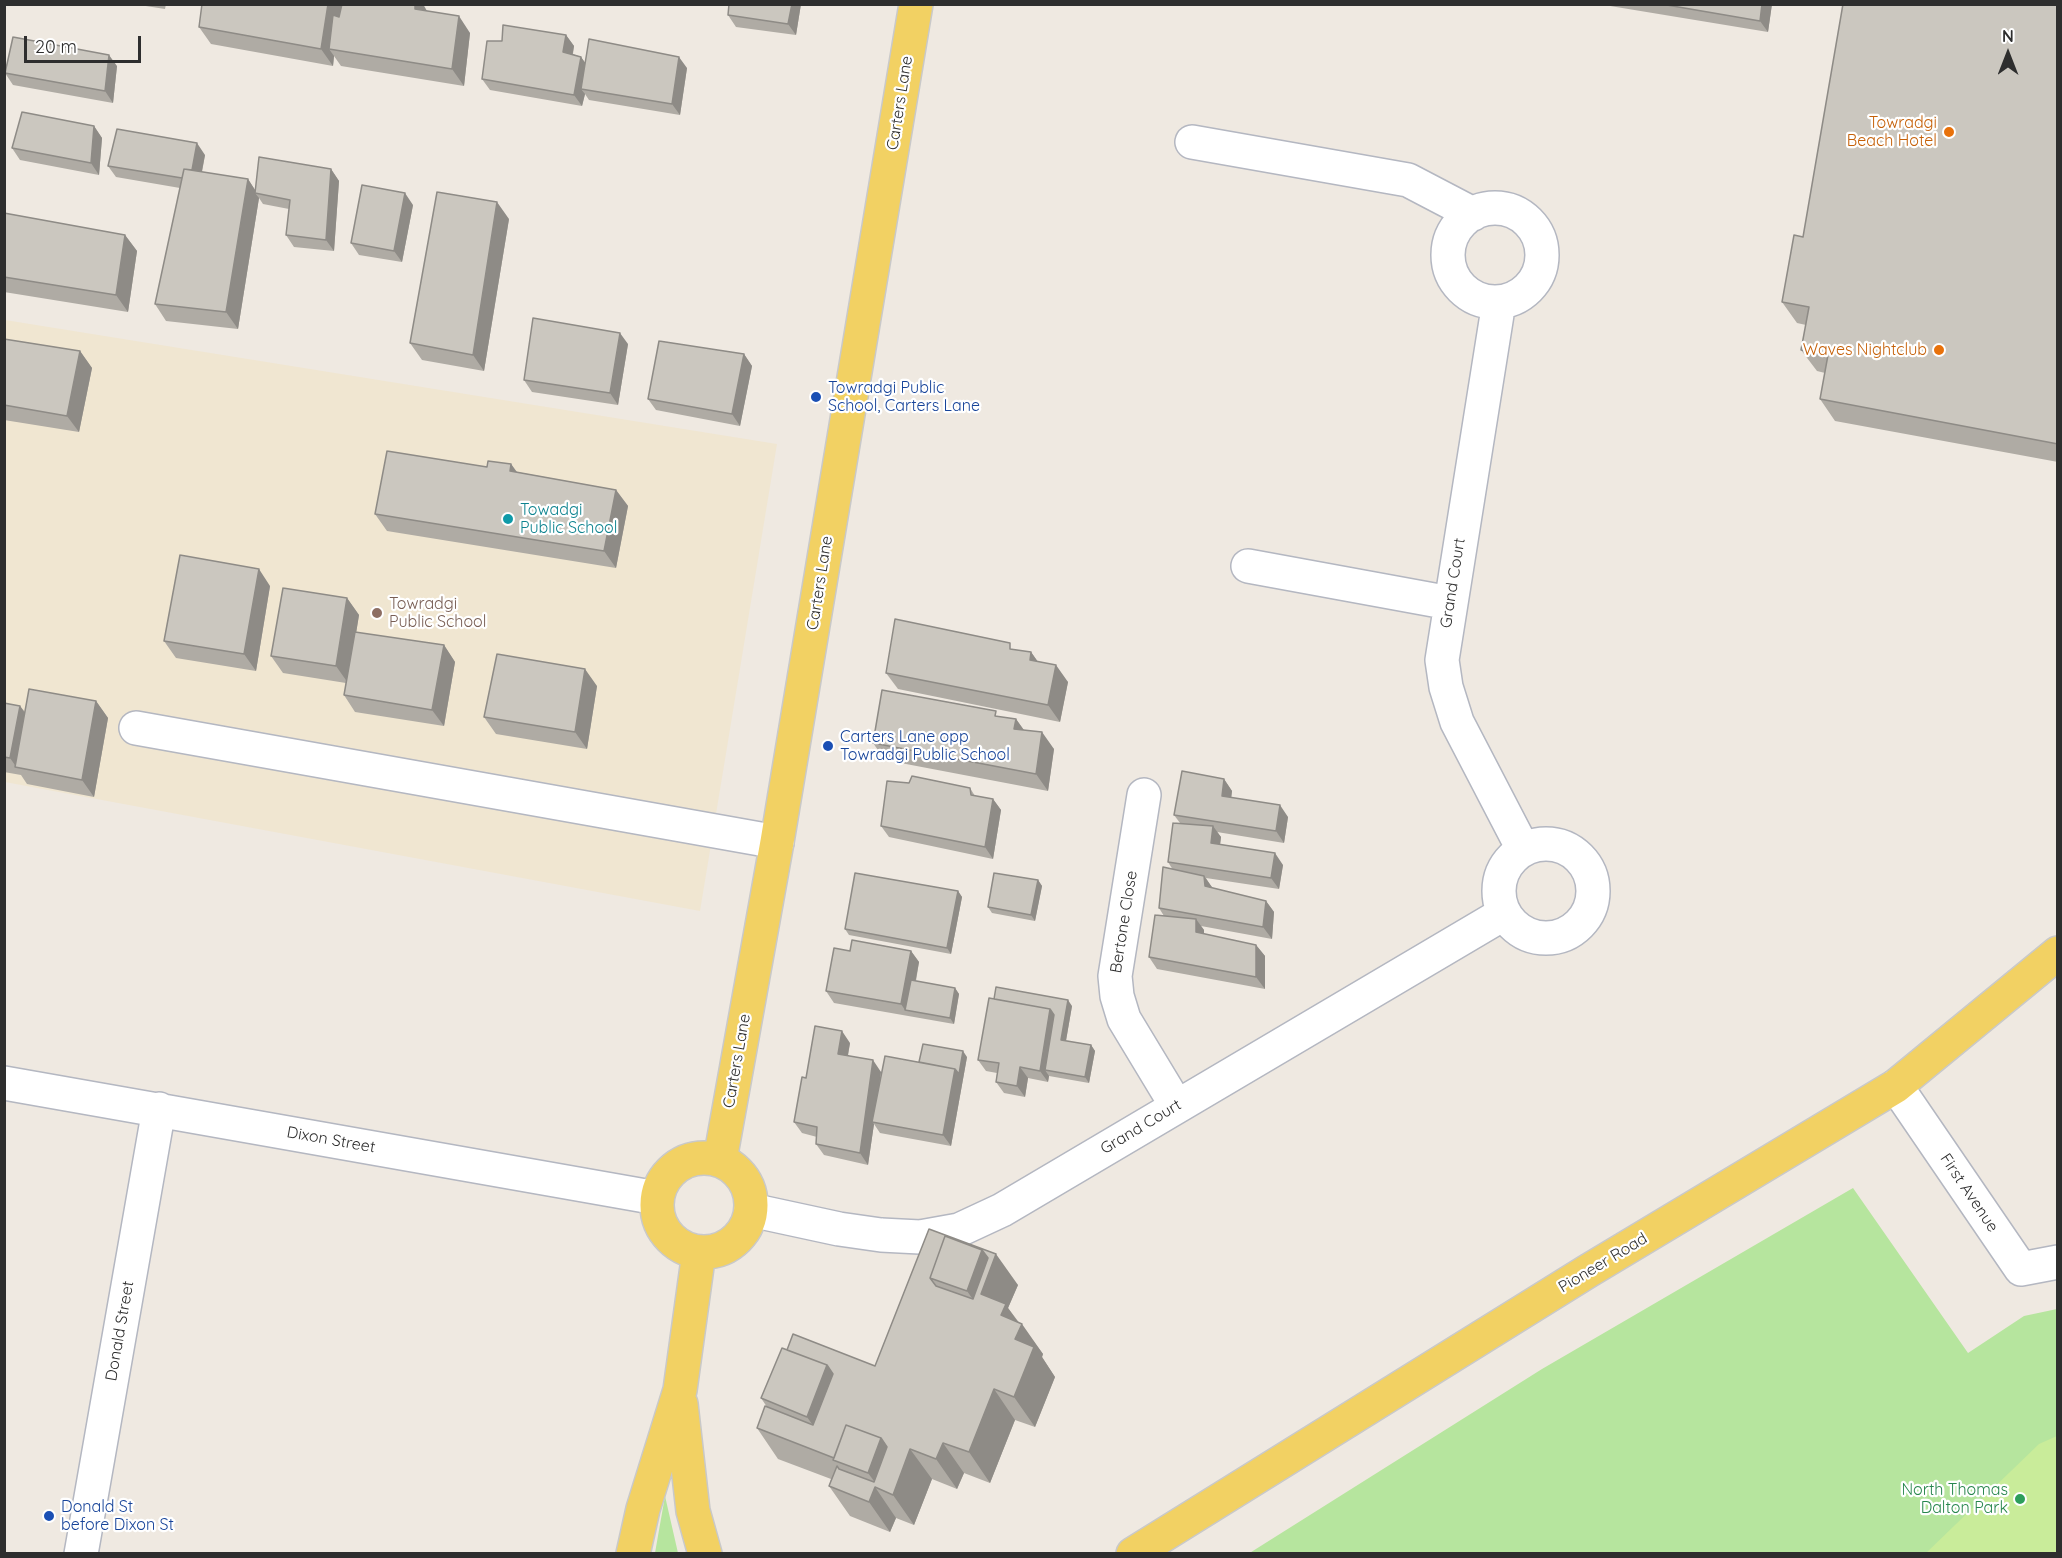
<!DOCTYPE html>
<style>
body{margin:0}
#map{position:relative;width:2062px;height:1558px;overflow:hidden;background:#efe9e1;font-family:Quicksand,sans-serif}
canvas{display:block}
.frame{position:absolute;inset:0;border:6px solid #2e2e2e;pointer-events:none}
.north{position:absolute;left:1978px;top:24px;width:60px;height:60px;-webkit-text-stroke:4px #fff;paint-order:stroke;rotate:0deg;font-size:16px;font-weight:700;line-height:24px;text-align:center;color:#2e2e2e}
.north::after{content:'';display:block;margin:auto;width:21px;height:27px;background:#2e2e2e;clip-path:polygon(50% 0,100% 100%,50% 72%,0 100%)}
.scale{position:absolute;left:24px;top:36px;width:117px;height:27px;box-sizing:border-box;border:3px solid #2e2e2e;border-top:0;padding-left:8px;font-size:18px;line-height:21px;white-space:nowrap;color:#2e2e2e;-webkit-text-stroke:4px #fff;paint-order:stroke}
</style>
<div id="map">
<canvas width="2062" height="1558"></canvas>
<div class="frame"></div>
<div class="north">N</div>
<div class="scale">20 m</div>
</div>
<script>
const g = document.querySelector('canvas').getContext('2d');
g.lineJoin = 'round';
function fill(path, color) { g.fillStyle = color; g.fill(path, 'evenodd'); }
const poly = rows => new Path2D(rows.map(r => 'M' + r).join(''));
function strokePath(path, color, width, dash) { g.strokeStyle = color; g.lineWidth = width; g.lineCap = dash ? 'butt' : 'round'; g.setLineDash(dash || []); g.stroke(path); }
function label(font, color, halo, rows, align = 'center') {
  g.font = font + ' Quicksand,sans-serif'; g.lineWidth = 4.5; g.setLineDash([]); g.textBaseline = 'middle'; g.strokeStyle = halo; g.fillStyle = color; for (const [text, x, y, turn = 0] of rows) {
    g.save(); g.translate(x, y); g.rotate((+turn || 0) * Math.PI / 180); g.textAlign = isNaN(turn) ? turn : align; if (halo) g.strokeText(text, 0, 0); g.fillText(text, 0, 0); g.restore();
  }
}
const education = poly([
 [5,320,777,444,700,911,5,782]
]);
const green = poly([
 [1853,1188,1968,1353,2024,1316,2057,1309,2057,1553,1248,1554,1542,1369],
 [665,1496,678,1553,655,1553]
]);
const pitch = poly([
 [2057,1436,2057,1553,1926,1553,2039,1444]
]);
const minor = poly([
 [1192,142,1408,180,1473,214],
 '1448 255a47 47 0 1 1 94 0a47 47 0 1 1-94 0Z',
 [1499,302,1442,660,1446,687,1457,722,1523,849],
 [1248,566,1450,603],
 [136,728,777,842],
 [1144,795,1115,976,1117,996,1124,1019,1176,1105],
 '1499 891a47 47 0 1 1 94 0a47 47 0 1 1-94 0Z',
 [4,1083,657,1198],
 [1896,1086,2021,1269,2058,1262],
 [751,1210,839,1229,881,1235,920,1237,959,1230,1002,1210,1503,914],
 [81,1554,159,1109]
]);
const major = poly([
 '657 1205a47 47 0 1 1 94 0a47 47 0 1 1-94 0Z',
 [720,1160,777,842,916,4],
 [681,1404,693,1511,705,1554],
 [633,1554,643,1509,680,1390,699,1252],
 [1133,1554,1588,1271,1896,1086,2058,953]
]);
const wall = poly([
 [133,4,166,4,165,9],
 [801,4,796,35,736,27,728,15],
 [1598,4,1772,4,1768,32],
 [2058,4,2058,462,1835,421,1820,399,1825,373,1817,371,1801,350,1806,325,1797,323,1782,302,1803,237],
 [427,11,470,33,464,86,341,66,334,56,333,66,211,44,199,27],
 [566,35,574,46,573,54,581,57,585,63,687,68,680,115,589,100,585,94,582,106,490,90,482,79,502,41],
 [117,66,113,103,13,85,5,73],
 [94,126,102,138,99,175,20,160,12,148],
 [205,155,202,172,248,179,255,190,331,169,339,181,334,251,294,247,286,235,289,209,263,204,259,198,238,329,166,321,155,304,180,188,116,177,108,166],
 [413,205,402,262,359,255,351,243],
 [4,213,125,235,137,251,128,312,4,292],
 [509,219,484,371,422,360,410,343],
 [4,339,80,351,92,368,79,432,4,420],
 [628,344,618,405,532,392,524,380],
 [744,354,752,366,740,426,656,410,648,399],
 [511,464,517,472,616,490,628,506,616,568,387,531,375,514,487,467],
 [270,586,256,671,176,658,164,641],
 [347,598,359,615,356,633,444,645,455,662,444,726,355,712,344,695,346,683,283,673,271,656],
 [1014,650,1031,652,1038,662,1068,682,1060,722,898,689,886,673],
 [597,686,587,749,496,734,484,717],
 [96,701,108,718,94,797,27,784,21,775,4,772,4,703,20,706,25,712],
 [1000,717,1016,719,1024,730,1054,749,1048,791,885,760,873,743],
 [1224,779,1232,791,1231,798,1288,817,1284,843,1217,832,1221,837,1220,844,1283,865,1279,889,1206,878,1212,888,1266,901,1274,912,1272,939,1201,926,1204,930,1204,934,1256,945,1265,956,1265,989,1157,969,1149,957,1164,916,1159,908,1173,870,1168,862,1180,823,1174,815],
 [970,788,975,796,993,799,1001,810,993,859,889,837,881,826],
 [1038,880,1042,886,1035,921,992,913,988,907],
 [958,891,962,897,951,954,849,935,845,929],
 [850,951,911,951,919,962,916,981,955,988,959,994,954,1024,834,1003,826,991],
 [994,999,1072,1006,1066,1041,1091,1045,1095,1051,1089,1083,1049,1076,1048,1082,1028,1078,1025,1097,1004,1093,996,1082,997,1073,986,1071,978,1060],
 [850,1043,848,1056,881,1072,879,1089,919,1062,967,1057,951,1146,880,1133,874,1124,868,1165,824,1155,816,1144,817,1137,802,1133,794,1122,806,1078],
 [929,1229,1018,1285,1008,1308,1043,1354,1042,1357,1055,1377,1035,1427,1015,1420,990,1483,964,1473,957,1489,932,1479,914,1525,896,1518,890,1532,850,1516,829,1486,831,1479,778,1459,757,1428,767,1407,761,1398,787,1350,875,1366]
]);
const shadedWall = poly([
 [328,4,343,4,329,49,334,56,333,66,321,49],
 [415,4,423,4,427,11,415,9],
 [792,4,801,4,796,35,788,24],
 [1762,4,1772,4,1768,32,1760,21],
 [459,16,470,33,464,86,452,69],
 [566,35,574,46,571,63,563,52],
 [109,55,117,66,113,103,105,91],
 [581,57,589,68,581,89,585,94,582,106,574,95],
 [679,57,687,68,680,115,672,104],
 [94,126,102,138,99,175,91,163],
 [197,143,205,155,199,186,191,175],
 [331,169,339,181,334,251,326,240],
 [248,179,257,193,255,193,259,198,238,329,226,312],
 [405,193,413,205,402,262,394,251],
 [497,202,509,219,484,371,473,355],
 [125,235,137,251,128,312,116,295],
 [620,333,628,344,618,405,610,393],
 [80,351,92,368,79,432,67,416],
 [744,354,752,366,740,426,732,414],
 [511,464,523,481,510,471],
 [616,490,628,506,616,568,604,551],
 [259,569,270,586,256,671,244,654],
 [347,598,359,615,348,683,336,666],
 [444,645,455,662,444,726,432,710],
 [1031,652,1043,669,1030,660],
 [1056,665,1068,682,1060,722,1048,705],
 [585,669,597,686,587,749,575,732],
 [96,701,108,718,94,797,82,780],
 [20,706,32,723,17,768,10,758],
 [1016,719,1028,736,1014,729],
 [1042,732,1054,749,1048,791,1036,774],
 [1224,779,1232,791,1230,808,1222,796],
 [993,799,1001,810,993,859,985,847],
 [1280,805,1288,817,1284,843,1276,831],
 [1213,826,1221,837,1219,854,1211,843],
 [1275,853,1283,865,1279,889,1271,878],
 [1204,876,1212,887,1213,898,1205,886],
 [1038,880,1042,886,1035,921,1031,915],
 [958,891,962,897,951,954,947,948],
 [1266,901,1274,912,1272,939,1263,927],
 [1196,919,1204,930,1204,944,1196,932],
 [1256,945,1265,956,1265,989,1256,977],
 [911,951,919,962,910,1011,905,1010,901,1004],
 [955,988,959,994,954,1024,950,1018],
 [1068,1000,1072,1006,1065,1046,1061,1040],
 [1050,1009,1059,1020,1045,1070,1049,1076,1048,1082,1040,1071],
 [842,1031,850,1043,846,1065,838,1054],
 [1091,1045,1095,1051,1089,1083,1085,1077],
 [963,1051,967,1057,951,1146,943,1135,955,1069],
 [873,1060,881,1072,874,1122,872,1122,874,1124,868,1165,860,1153],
 [1020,1067,1028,1078,1025,1097,1017,1086],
 [982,1250,996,1254,1018,1285,1008,1308,1021,1326,1022,1324,1043,1354,1042,1357,1055,1377,1035,1427,1014,1397,994,1329,967,1291],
 [827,1365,855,1404,834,1455,807,1417],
 [994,1389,1015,1420,990,1483,969,1452],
 [881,1438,910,1449,932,1479,914,1525,893,1495,880,1489,868,1473],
 [943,1443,964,1473,957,1489,936,1459],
 [875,1487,896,1518,890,1532,869,1502]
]);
const building = poly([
 [202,4,328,4,321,49,199,27,202,4],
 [342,4,415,4,415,9,459,16,452,69,329,49,333,15,339,17,342,4],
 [729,4,792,4,788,24,728,15,729,4],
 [1661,4,1762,4,1760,21,1661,4],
 [1843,4,2058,4,2058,444,1820,399,1828,355,1801,350,1809,307,1782,302,1794,235,1803,237,1843,4],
 [503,25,566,35,563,52,581,57,574,95,482,79,487,41,502,41,503,25],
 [13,37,109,55,105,91,5,73,13,37],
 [589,39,679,57,672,104,581,89,589,39],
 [22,112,94,126,91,163,12,148,22,112],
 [117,129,197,143,192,170,184,169,182,178,108,166,117,129],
 [259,157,331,169,326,240,286,235,290,200,255,193,259,157],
 [184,169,248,179,226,312,155,304,184,169],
 [362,185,405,193,394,251,351,243,362,185],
 [437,192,497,202,473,355,410,343,437,192],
 [4,213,125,235,116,295,4,277,4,213],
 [533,318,620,333,610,393,524,380,533,318],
 [4,339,80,351,67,416,4,405,4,339],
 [659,341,744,354,732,414,648,399,659,341],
 [387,451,487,467,488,461,511,464,510,471,616,490,604,551,375,514,387,451],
 [180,555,259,569,244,654,164,641,180,555],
 [283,588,347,598,336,666,271,656,283,588],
 [895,619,1010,643,1010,649,1031,652,1030,660,1056,665,1048,705,886,673,895,619],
 [355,632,444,645,432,710,344,695,355,632],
 [497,654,585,669,575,732,484,717,497,654],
 [29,689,96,701,82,780,15,767,29,689],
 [882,690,996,711,995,716,1016,719,1014,729,1042,732,1036,774,873,743,882,690],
 [4,703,20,706,10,758,4,757,4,703],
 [1182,771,1224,779,1222,796,1280,805,1276,831,1174,815,1182,771],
 [912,776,970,788,971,795,993,799,985,847,881,826,887,781,909,783,912,776],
 [1173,823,1213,826,1211,843,1275,853,1271,878,1168,862,1173,823],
 [1163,867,1204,876,1205,886,1266,901,1263,927,1159,908,1163,867],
 [855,873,958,891,947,948,845,929,855,873],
 [994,873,1038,880,1031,915,988,907,994,873],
 [1155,915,1196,919,1196,932,1256,945,1256,977,1149,957,1155,915],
 [852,940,911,951,901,1004,826,991,834,948,850,951,852,940],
 [911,980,955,988,950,1018,905,1010,911,980],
 [996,987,1068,1000,1061,1040,1091,1045,1085,1077,1045,1070,1054,1015,1050,1009,994,999,996,987],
 [989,998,1050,1009,1040,1071,1020,1067,1017,1086,996,1082,999,1063,978,1060,989,998],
 [815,1026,842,1031,838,1054,873,1060,860,1153,816,1144,817,1127,794,1122,802,1077,806,1078,815,1026],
 [923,1044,963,1051,959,1074,955,1069,919,1062,923,1044],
 [885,1056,955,1069,943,1135,872,1122,885,1056],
 [929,1229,996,1254,981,1294,1006,1304,1001,1315,1022,1324,1015,1339,1034,1347,1014,1397,994,1389,969,1452,943,1443,936,1459,910,1449,893,1495,875,1487,869,1502,829,1486,837,1466,839,1469,874,1482,887,1447,881,1438,846,1425,834,1458,757,1428,765,1406,813,1425,833,1374,827,1365,787,1350,793,1334,875,1366,929,1229],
 [945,1236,982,1250,988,1258,973,1299,936,1286,930,1278,945,1236],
 [945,1236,982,1250,967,1291,930,1278,945,1236],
 [782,1348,827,1365,807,1417,761,1398,782,1348],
 [846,1425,881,1438,868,1473,833,1460,846,1425]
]);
const markers = [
 [1949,132,6,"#e8710a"],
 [1939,350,6,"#e8710a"],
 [816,397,6,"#1a4fb4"],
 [508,519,6,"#0f9aa8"],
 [377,613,6,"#8d6e63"],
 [828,746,6,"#1a4fb4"],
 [2020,1499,6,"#2e9e5b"],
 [49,1516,6,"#1a4fb4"]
];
const streetNames = [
 ["Carters Lane",900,103,-81],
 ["Carters Lane",820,583,-81],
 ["Grand Court",1453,583,-81],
 ["Bertone Close",1124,922,-81],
 ["Carters Lane",737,1061,-80],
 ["Grand Court",1141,1127,-31],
 ["Dixon Street",331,1140,10],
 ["First Avenue",1969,1193,56],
 ["Pioneer Road",1603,1263,-31],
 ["Donald Street",120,1331,-80]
];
const foodNames = [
 ["Towradgi",1937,123],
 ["Beach Hotel",1937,141],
 ["Waves Nightclub",1927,350]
];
const transitNames = [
 ["Towradgi Public",828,388],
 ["School, Carters Lane",828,406],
 ["Carters Lane opp",840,737],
 ["Towradgi Public School",840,755],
 ["Donald St",61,1507],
 ["before Dixon St",61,1525]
];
const cultureNames = [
 ["Towadgi",520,510],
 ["Public School",520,528]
];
const educationNames = [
 ["Towradgi",389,604],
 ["Public School",389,622]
];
const leisureNames = [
 ["North Thomas",2008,1490],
 ["Dalton Park",2008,1508]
];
fill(education, '#f0e6d1');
fill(green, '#b6e59e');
fill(pitch, '#c9ec9a');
strokePath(minor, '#b4b7c1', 36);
strokePath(major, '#c9c9c9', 36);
strokePath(minor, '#fff', 33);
strokePath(major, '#f2d163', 33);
fill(wall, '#afaba4');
fill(shadedWall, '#8e8b86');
fill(building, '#cbc7bf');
strokePath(building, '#8e8b86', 1.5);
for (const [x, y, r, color] of markers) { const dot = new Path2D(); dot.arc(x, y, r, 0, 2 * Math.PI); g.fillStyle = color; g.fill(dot); strokePath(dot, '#fff', 2); }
label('16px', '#2e2e2e', '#fff', streetNames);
label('16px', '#c56008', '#fff', foodNames, 'right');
label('16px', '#164399', '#fff', transitNames, 'left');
label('16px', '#0d838f', '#fff', cultureNames, 'left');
label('16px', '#785e54', '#fff', educationNames, 'left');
label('16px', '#27864d', '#fff', leisureNames, 'right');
</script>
